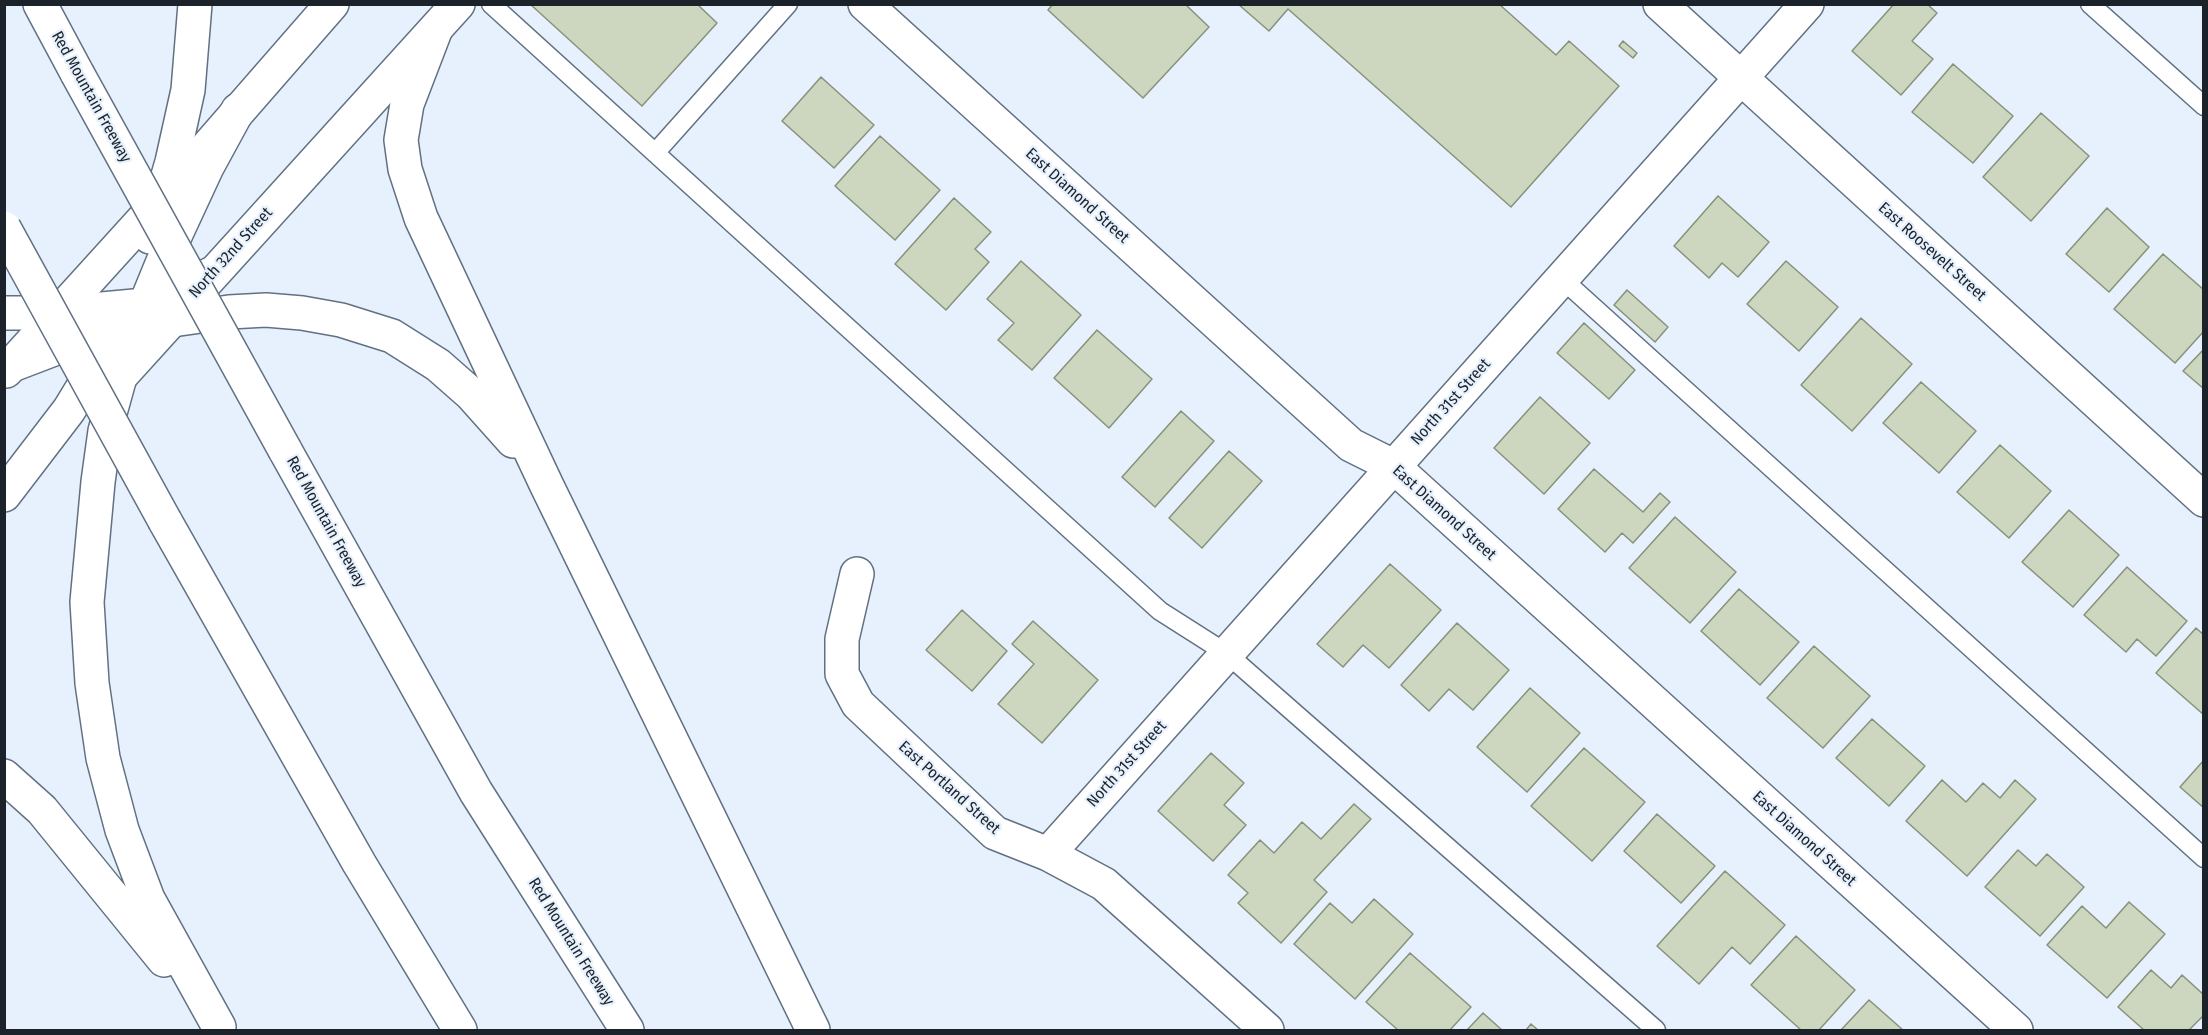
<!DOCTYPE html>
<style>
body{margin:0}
#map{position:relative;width:2208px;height:1035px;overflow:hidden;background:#e6f1fd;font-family:"Fira Sans Condensed",sans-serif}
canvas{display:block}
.frame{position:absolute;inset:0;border:6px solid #1c222a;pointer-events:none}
</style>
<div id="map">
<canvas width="2208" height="1035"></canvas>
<div class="frame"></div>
</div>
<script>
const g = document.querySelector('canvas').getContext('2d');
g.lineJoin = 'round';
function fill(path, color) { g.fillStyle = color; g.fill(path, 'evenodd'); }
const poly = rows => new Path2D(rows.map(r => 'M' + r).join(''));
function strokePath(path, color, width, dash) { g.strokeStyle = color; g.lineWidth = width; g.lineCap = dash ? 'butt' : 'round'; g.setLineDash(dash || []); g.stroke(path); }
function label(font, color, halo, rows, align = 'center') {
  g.font = font + ' "Fira Sans Condensed",sans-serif'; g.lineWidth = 4.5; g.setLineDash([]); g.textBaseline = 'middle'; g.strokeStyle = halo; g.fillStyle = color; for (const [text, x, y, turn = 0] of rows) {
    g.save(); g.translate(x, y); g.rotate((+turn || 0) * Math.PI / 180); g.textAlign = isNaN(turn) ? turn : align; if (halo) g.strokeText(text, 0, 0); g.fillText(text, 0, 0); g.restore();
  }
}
const building = poly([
 [530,4,697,4,717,23,642,106,530,4],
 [1053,4,1185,4,1209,27,1143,98,1048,10,1053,4],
 [1238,4,1499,4,1556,55,1569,41,1619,86,1511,207,1288,9,1269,31,1238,4],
 [1894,4,1927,4,1937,13,1912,41,1933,59,1901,95,1852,51,1894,4],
 [1623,41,1637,53,1633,58,1619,46,1623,41],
 [1953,64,2013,116,1973,163,1912,112,1953,64],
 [821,77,874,125,834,168,782,121,821,77],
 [2041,113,2089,156,2031,221,1983,177,2041,113],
 [880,136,940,190,895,240,835,186,880,136],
 [1718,196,1769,242,1738,277,1722,263,1709,278,1674,246,1718,196],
 [954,198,991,232,975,249,989,262,946,310,895,264,954,198],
 [2107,208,2149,247,2109,292,2066,254,2107,208],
 [2163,254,2204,290,2204,331,2175,363,2114,309,2163,254],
 [1021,261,1081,315,1032,370,998,340,1014,323,987,299,1021,261],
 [1786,261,1838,307,1799,351,1747,304,1786,261],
 [1627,290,1668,327,1655,342,1614,305,1627,290],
 [1861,318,1912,364,1852,431,1801,385,1861,318],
 [1584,323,1635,370,1609,399,1557,353,1584,323],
 [1097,330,1152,379,1109,428,1054,378,1097,330],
 [2204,349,2204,389,2183,371,2204,349],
 [1921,382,1976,431,1939,473,1883,423,1921,382],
 [1540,397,1590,443,1544,494,1494,448,1540,397],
 [1181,411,1214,441,1155,507,1122,477,1181,411],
 [2000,445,2051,491,2009,538,1957,492,2000,445],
 [1229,451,1262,481,1202,548,1169,518,1229,451],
 [1594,469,1643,512,1660,493,1670,502,1633,543,1622,533,1605,552,1558,509,1594,469],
 [2069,510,2119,555,2073,607,2022,562,2069,510],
 [1675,517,1736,572,1690,623,1629,568,1675,517],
 [1390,564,1441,610,1389,668,1363,645,1343,667,1317,644,1390,564],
 [2127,567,2187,621,2156,656,2137,639,2126,652,2084,615,2127,567],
 [1739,589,1799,642,1760,685,1701,631,1739,589],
 [962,610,1007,651,972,691,926,650,962,610],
 [1033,621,1098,680,1042,743,998,704,1034,664,1012,644,1033,621],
 [1457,623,1509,670,1473,710,1449,689,1429,711,1401,685,1457,623],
 [2196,628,2204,635,2204,715,2156,673,2196,628],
 [1814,646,1870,696,1823,748,1767,698,1814,646],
 [1530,688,1580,733,1527,792,1477,747,1530,688],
 [1872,719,1925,766,1889,806,1836,758,1872,719],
 [1584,748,1645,802,1592,861,1531,806,1584,748],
 [1211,753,1244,783,1224,805,1246,825,1213,861,1158,811,1211,753],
 [2204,760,2204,808,2180,787,2204,760],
 [1942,780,1966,802,1983,783,2000,798,2015,780,2036,799,1967,876,1906,821,1942,780],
 [1354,804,1371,819,1314,880,1327,892,1281,943,1238,903,1248,893,1228,875,1260,840,1274,853,1302,822,1321,839,1354,804],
 [1657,814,1715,866,1681,903,1624,851,1657,814],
 [2018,850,2036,866,2047,854,2084,887,2040,936,1985,887,2018,850],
 [1725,871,1785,925,1750,964,1732,947,1699,984,1657,946,1725,871],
 [1374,899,1413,934,1355,999,1294,944,1330,903,1352,923,1374,899],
 [2129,902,2165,934,2107,998,2047,945,2082,906,2106,928,2129,902],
 [1796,936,1855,990,1819,1030,1801,1030,1751,985,1796,936],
 [1410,953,1471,1007,1450,1030,1398,1030,1366,1002,1410,953],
 [2151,970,2171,988,2182,975,2204,995,2204,1015,2189,1030,2144,1030,2118,1007,2151,970],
 [1869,1000,1903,1030,1841,1030,1869,1000],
 [1483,1013,1502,1030,1467,1030,1483,1013],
 [1531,1024,1538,1030,1526,1030,1531,1024]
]);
const lane = poly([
 [491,4,1160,611,1226,653,1656,1030],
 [2090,4,2204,106],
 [655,153,788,4],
 [1561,278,2204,858]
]);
const street = poly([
 [865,4,1351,445,1393,466,2016,1030],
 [857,574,842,639,842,674,858,704,995,833,1048,854,1104,884,1267,1030],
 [1048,854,1807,4]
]);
const secondary = poly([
 [1660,4,2204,500],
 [6,371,161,200,332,4],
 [118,379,458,4]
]);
const highway = poly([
 [40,4,77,73],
 [435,31,407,104,401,140,405,169,421,218,547,486,813,1030],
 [150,237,172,162,188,90,195,4],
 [4,313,59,313,145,305,213,273],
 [12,365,80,339,137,325,229,312,266,310,302,313,341,320,392,336,438,365,471,394,513,441],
 [285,450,476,792,627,1030],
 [4,495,69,410,94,369,118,318],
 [165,521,359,863,460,1030],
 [4,776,42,810,164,960],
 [219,1027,148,899,122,830,103,758,92,683,87,602,98,482,105,431,120,377,137,325,162,264,207,167,238,110]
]);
const highwayBridge = poly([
 [77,73,285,450],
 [4,228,165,521]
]);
const streetNames = [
 ["Red Mountain Freeway",91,97,61],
 ["East Diamond Street",1077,196,42],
 ["East Roosevelt Street",1932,252,42],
 ["North 32nd Street",231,253,-48],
 ["North 31st Street",1451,402,-48],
 ["East Diamond Street",1444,513,42],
 ["Red Mountain Freeway",326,522,61],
 ["North 31st Street",1127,764,-48],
 ["East Portland Street",949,788,42],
 ["East Diamond Street",1804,839,42],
 ["Red Mountain Freeway",571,942,58]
];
fill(building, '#cdd7bf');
strokePath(building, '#88917b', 1.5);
strokePath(lane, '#617183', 21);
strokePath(street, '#617183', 36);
strokePath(secondary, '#617183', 36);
strokePath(highway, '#617183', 36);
strokePath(lane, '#fff', 18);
strokePath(street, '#fff', 33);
strokePath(secondary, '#fff', 33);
strokePath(highway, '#fff', 33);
strokePath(highwayBridge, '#617183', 36, []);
strokePath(highwayBridge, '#fff', 33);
label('16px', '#1c222a', '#e6f1fd', streetNames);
</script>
